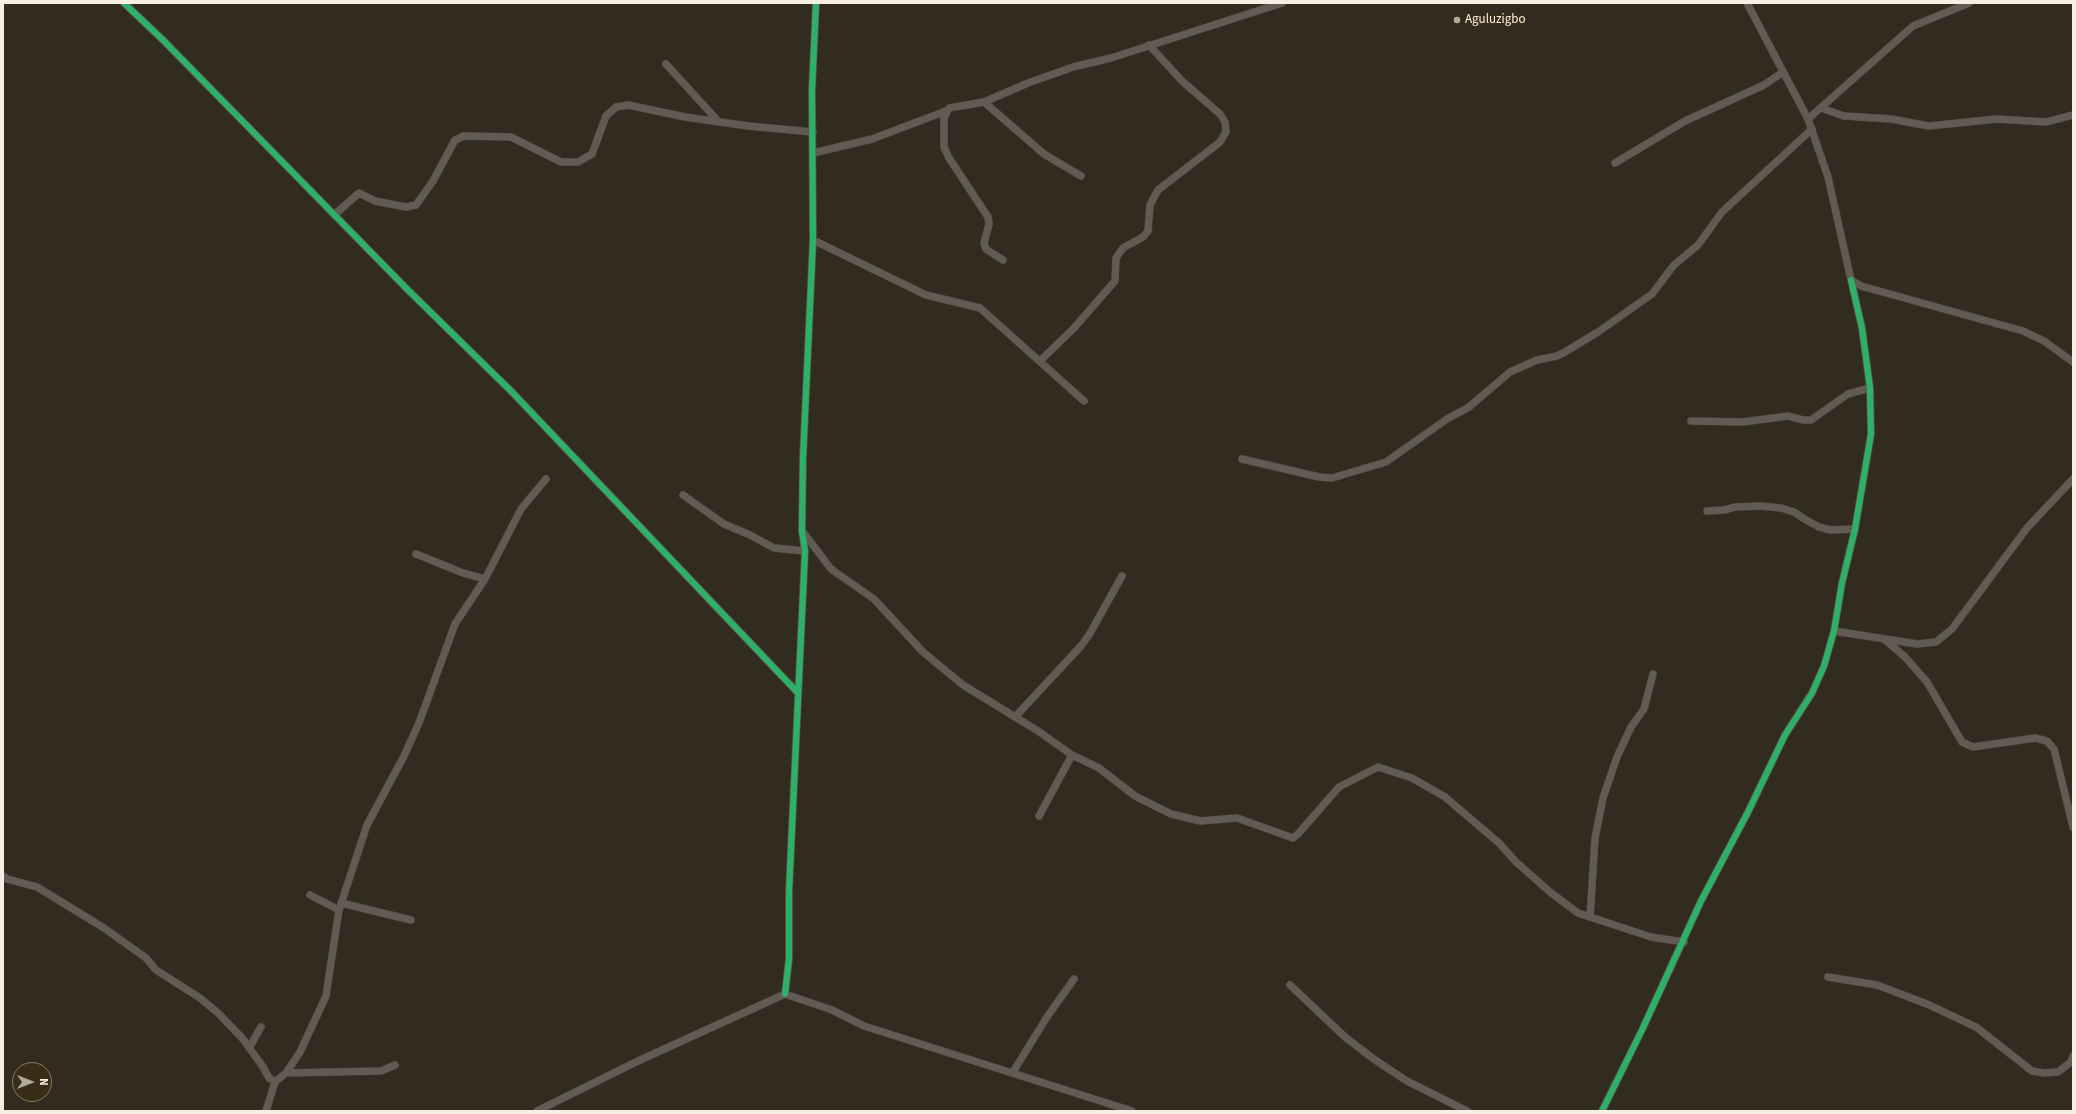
<!DOCTYPE html>
<style>
body{margin:0}
#map{position:relative;width:2076px;height:1114px;overflow:hidden;background:#312b20;font-family:"Source Sans 3",sans-serif}
canvas{display:block}
.frame{position:absolute;inset:0;border:4px solid #f7efe3;pointer-events:none}
.north{position:absolute;left:12px;top:1062px;width:40px;height:40px;box-sizing:border-box;background:#392d18;border:1px solid #857b69;border-radius:50%;rotate:90deg;font-size:11px;font-weight:700;line-height:16px;text-align:center;color:#f7efe3}
.north::after{content:'';display:block;margin:auto;width:14px;height:18px;background:#b2aa9f;clip-path:polygon(50% 0,100% 100%,50% 72%,0 100%)}
</style>
<div id="map">
<canvas width="2076" height="1114"></canvas>
<div class="frame"></div>
<div class="north">N</div>
</div>
<script>
const g = document.querySelector('canvas').getContext('2d');
g.lineJoin = 'round';
const poly = rows => new Path2D(rows.map(r => 'M' + r).join(''));
function strokePath(path, color, width, dash) { g.strokeStyle = color; g.lineWidth = width; g.lineCap = dash ? 'butt' : 'round'; g.setLineDash(dash || []); g.stroke(path); }
function label(font, color, halo, rows, align = 'center') {
  g.font = font + ' "Source Sans 3",sans-serif'; g.lineWidth = 3; g.setLineDash([]); g.textBaseline = 'middle'; g.strokeStyle = halo; g.fillStyle = color; for (const [text, x, y, turn = 0] of rows) {
    g.save(); g.translate(x, y); g.rotate((+turn || 0) * Math.PI / 180); g.textAlign = isNaN(turn) ? turn : align; if (halo) g.strokeText(text, 0, 0); g.fillText(text, 0, 0); g.restore();
  }
}
const minor = poly([
 [124,3,163,40,407,289,512,392,798,693],
 [1747,3,1808,119,1828,177,1851,280,1861,286,2023,331,2044,341,2073,362],
 [666,64,717,120],
 [984,102,1044,154,1081,176],
 [1821,108,1844,116,1891,119,1929,126,1997,119,2046,122,2073,115],
 [1808,119,1913,26,1969,3],
 [813,153,872,139,946,111],
 [1615,163,1685,121,1764,85,1783,72],
 [334,215,359,193,375,201,406,207,416,205,433,181,455,140,464,136,511,137,561,162,578,162,592,154,606,116,616,107,628,105,685,117,748,126,813,132],
 [813,240,926,295,980,308,1084,401],
 [1003,260,986,249,984,243,989,224,988,217,949,158,944,147,944,118,949,108,984,102,1028,83,1073,67,1111,58,1282,3],
 [1040,361,1074,328,1115,281,1116,258,1123,248,1143,237,1148,231,1150,205,1158,190,1220,142,1226,132,1225,122,1220,114,1182,81,1149,45],
 [1691,421,1742,422,1788,416,1803,420,1811,420,1848,394,1870,388],
 [1242,459,1319,477,1332,478,1386,462,1447,419,1469,407,1510,372,1537,360,1557,356,1565,352,1598,332,1652,294,1674,265,1698,245,1722,212,1812,129],
 [683,495,724,524,750,535,774,548,805,551],
 [1707,511,1724,510,1735,507,1761,506,1781,508,1794,512,1806,520,1819,527,1831,530,1855,529],
 [803,532,831,569,874,599,923,652,963,685,1038,731,1072,755],
 [416,554,463,573,485,579],
 [1834,631,1917,644,1936,642,1952,629,2027,528,2073,479],
 [1884,639,1905,657,1927,682,1962,742,1973,747,2035,738,2047,741,2054,749,2073,827],
 [1015,717,1081,646,1089,635,1122,576],
 [1039,816,1072,755,1099,768,1135,796,1171,814,1201,821,1237,818,1293,838,1298,834,1339,787,1378,767,1412,778,1445,797,1499,843,1516,862,1550,892,1578,913,1651,937,1684,942],
 [3,876,7,879,37,887,104,928,146,958,156,970,200,998,218,1013,243,1039,263,1067,269,1078,275,1082,266,1111],
 [310,895,339,910],
 [341,903,411,920],
 [1590,917,1595,838,1603,798,1617,757,1631,727,1644,709,1653,674],
 [1828,977,1877,985,1927,1004,1976,1027,2032,1071,2044,1073,2058,1072,2071,1062,2073,1056],
 [1290,985,1345,1037,1375,1060,1407,1081,1467,1111],
 [785,994,789,959,789,891,805,551,802,531,803,458,813,240,812,90,816,3],
 [249,1048,261,1027],
 [1013,1072,1047,1017,1074,979],
 [286,1073,381,1071,395,1065],
 [275,1082,286,1073,300,1052,326,996,339,910,367,825,404,756,419,723,455,624,485,579,521,509,546,479],
 [537,1111,638,1061,785,994,832,1010,864,1026,1132,1111],
 [1602,1111,1642,1030,1701,901,1748,812,1785,735,1812,693,1824,666,1834,631,1842,583,1855,529,1871,434,1870,388,1862,328,1851,280]
]);
const cycleway = poly([
 [124,3,163,40,407,289,512,392,798,693],
 [785,994,789,959,789,891,805,551,802,531,803,458,813,240,812,90,816,3],
 [1602,1111,1642,1030,1701,901,1748,812,1785,735,1812,693,1824,666,1834,631,1842,583,1855,529,1871,434,1870,388,1862,328,1851,280]
]);
const markers = [
 [1457,20,4,"#b2aa9f"]
];
const poiNames = [
 ["Aguluzigbo",1465,20]
];
strokePath(minor, '#4d473e', 8);
strokePath(minor, '#615b54', 7);
strokePath(cycleway, '#2db169', 6);
for (const [x, y, r, color] of markers) { const dot = new Path2D(); dot.arc(x, y, r, 0, 2 * Math.PI); g.fillStyle = color; g.fill(dot); strokePath(dot, '#392d18', 1.5); }
label('13px', '#f7efe3', '#392d18', poiNames, 'left');
</script>
